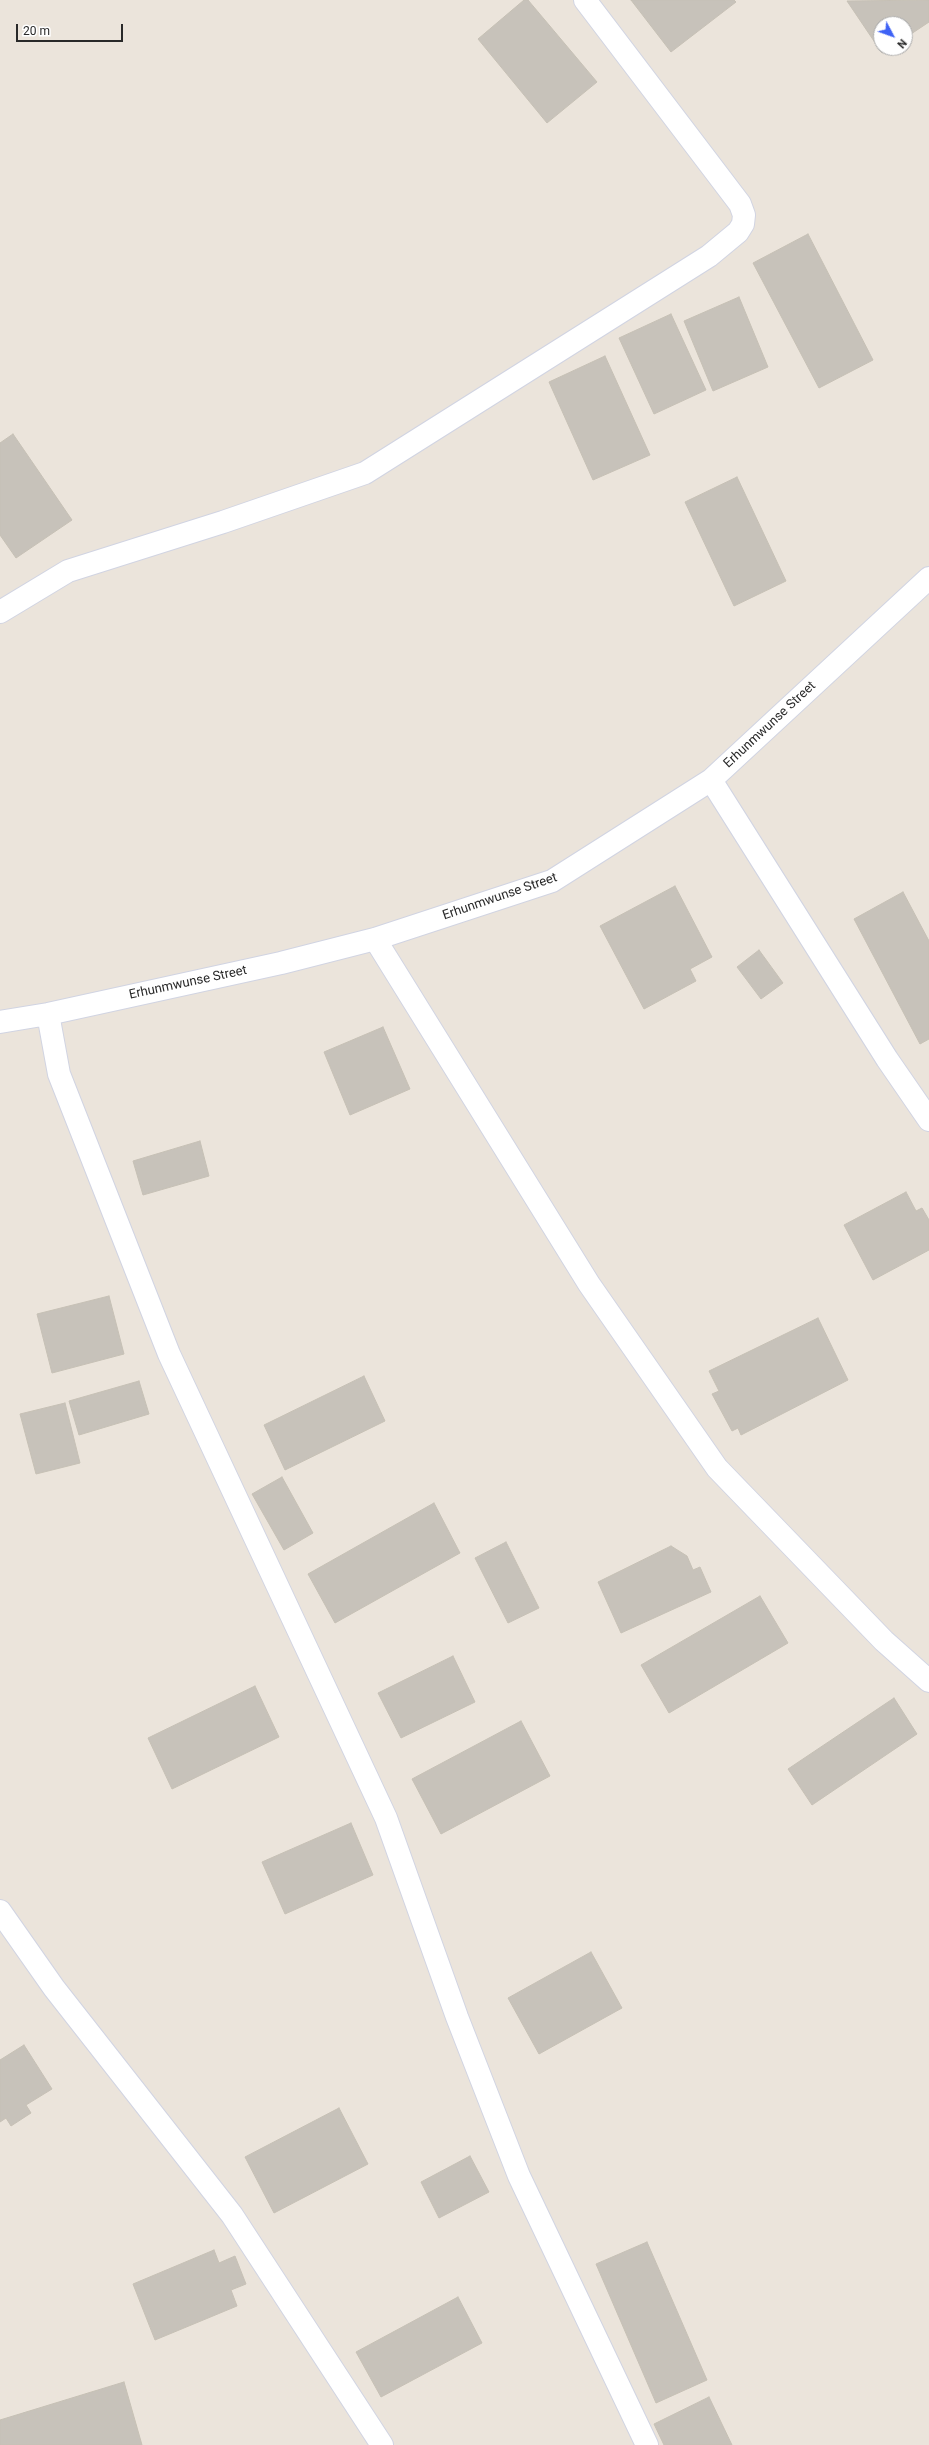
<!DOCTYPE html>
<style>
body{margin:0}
#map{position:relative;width:929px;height:2445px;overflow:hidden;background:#ebe4db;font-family:Roboto,sans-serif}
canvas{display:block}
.north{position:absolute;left:873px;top:16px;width:40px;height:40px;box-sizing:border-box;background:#fff;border:1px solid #a9a9a9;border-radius:50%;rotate:131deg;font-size:11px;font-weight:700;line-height:16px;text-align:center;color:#292929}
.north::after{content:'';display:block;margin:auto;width:14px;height:18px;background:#3e62f5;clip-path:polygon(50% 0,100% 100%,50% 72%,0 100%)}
.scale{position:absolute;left:16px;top:24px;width:107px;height:18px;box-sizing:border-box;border:2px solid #292929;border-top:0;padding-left:5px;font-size:12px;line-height:14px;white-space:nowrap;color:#292929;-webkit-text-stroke:3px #fff;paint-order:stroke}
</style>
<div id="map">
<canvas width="929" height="2445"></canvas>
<div class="north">N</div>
<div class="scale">20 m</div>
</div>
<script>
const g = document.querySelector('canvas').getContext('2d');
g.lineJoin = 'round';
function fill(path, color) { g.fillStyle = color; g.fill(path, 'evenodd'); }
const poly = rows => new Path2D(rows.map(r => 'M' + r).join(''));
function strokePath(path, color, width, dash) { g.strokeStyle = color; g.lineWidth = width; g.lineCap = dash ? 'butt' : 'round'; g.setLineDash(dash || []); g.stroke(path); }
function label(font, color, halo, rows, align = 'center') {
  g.font = font + ' Roboto,sans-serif'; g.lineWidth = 3; g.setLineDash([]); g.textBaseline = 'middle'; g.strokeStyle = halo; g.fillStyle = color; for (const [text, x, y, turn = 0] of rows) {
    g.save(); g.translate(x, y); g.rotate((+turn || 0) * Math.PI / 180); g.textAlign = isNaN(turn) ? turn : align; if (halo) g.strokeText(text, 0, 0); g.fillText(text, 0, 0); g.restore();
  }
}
const building = poly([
 [524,0,528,0,597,82,547,123,478,39,524,0],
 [631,0,734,0,736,2,671,52,631,0],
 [929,0,929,22,905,38,905,24,881,24,881,48,889,48,882,53,847,1,929,0],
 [808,234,873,360,819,388,753,263,808,234],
 [739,297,768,367,713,391,684,321,739,297],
 [671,314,706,390,654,414,619,338,671,314],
 [605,356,650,455,593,480,549,382,605,356],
 [13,434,72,520,16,558,0,535,0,443,13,434],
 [737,477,786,581,734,606,685,502,737,477],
 [675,886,712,957,690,969,696,981,644,1009,600,926,675,886],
 [903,892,929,941,929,1039,920,1044,854,919,903,892],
 [759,950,783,983,761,999,737,967,759,950],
 [383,1027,410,1089,350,1115,324,1052,383,1027],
 [200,1141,209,1176,143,1195,133,1161,200,1141],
 [906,1192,916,1211,922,1208,929,1220,929,1250,873,1280,844,1225,906,1192],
 [109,1296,124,1354,52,1373,37,1314,109,1296],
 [818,1318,848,1380,741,1435,738,1428,732,1431,712,1394,719,1391,709,1371,818,1318],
 [364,1376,385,1421,285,1470,264,1425,364,1376],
 [139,1381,149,1414,79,1435,69,1401,139,1381],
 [65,1403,80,1463,36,1474,20,1414,65,1403],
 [282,1477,313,1533,284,1550,252,1494,282,1477],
 [434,1503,460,1553,335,1623,308,1574,434,1503],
 [506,1542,539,1608,508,1623,475,1558,506,1542],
 [671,1546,687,1556,693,1570,700,1567,711,1592,621,1633,598,1582,671,1546],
 [760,1596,788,1643,669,1713,641,1665,760,1596],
 [453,1656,475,1702,401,1738,378,1693,453,1656],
 [255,1686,279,1737,172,1789,148,1738,255,1686],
 [894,1698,917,1734,812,1805,788,1769,894,1698],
 [521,1721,550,1776,441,1834,412,1779,521,1721],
 [351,1823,373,1875,285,1914,262,1862,351,1823],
 [591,1952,622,2008,539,2054,508,1998,591,1952],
 [24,2045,52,2089,26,2105,31,2113,11,2126,6,2118,0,2122,0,2060,24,2045],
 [339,2108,368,2164,274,2213,245,2157,339,2108],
 [470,2156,489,2192,439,2218,421,2182,470,2156],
 [647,2242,707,2380,656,2403,596,2264,647,2242],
 [214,2250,219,2263,235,2256,246,2284,231,2290,237,2306,155,2340,133,2284,214,2250],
 [458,2297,482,2343,381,2397,356,2352,458,2297],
 [124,2382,142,2445,0,2445,0,2420,124,2382],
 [709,2397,732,2445,664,2445,654,2424,709,2397]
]);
const minor = poly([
 [0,612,68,571,223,522,365,473,709,256,738,232,743,224,744,215,740,204,585,0],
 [711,780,887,1059,929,1120],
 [375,939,589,1284,717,1468,884,1641,929,1681],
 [48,1014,59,1074,169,1354,386,1818,457,2017,519,2176,647,2445],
 [0,1022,48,1014,281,963,375,939,552,881,711,780,929,578],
 [0,1911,54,1988,232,2215,382,2445]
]);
const streetNames = [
 ["Erhunmwunse Street",770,725,-43],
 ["Erhunmwunse Street",500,897,-19],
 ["Erhunmwunse Street",188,983,-12]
];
fill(building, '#c7c2ba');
strokePath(building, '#c6c0b5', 1);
strokePath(minor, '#d1d4e2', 24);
strokePath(minor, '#fff', 22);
label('13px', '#292929', '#fff', streetNames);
</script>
